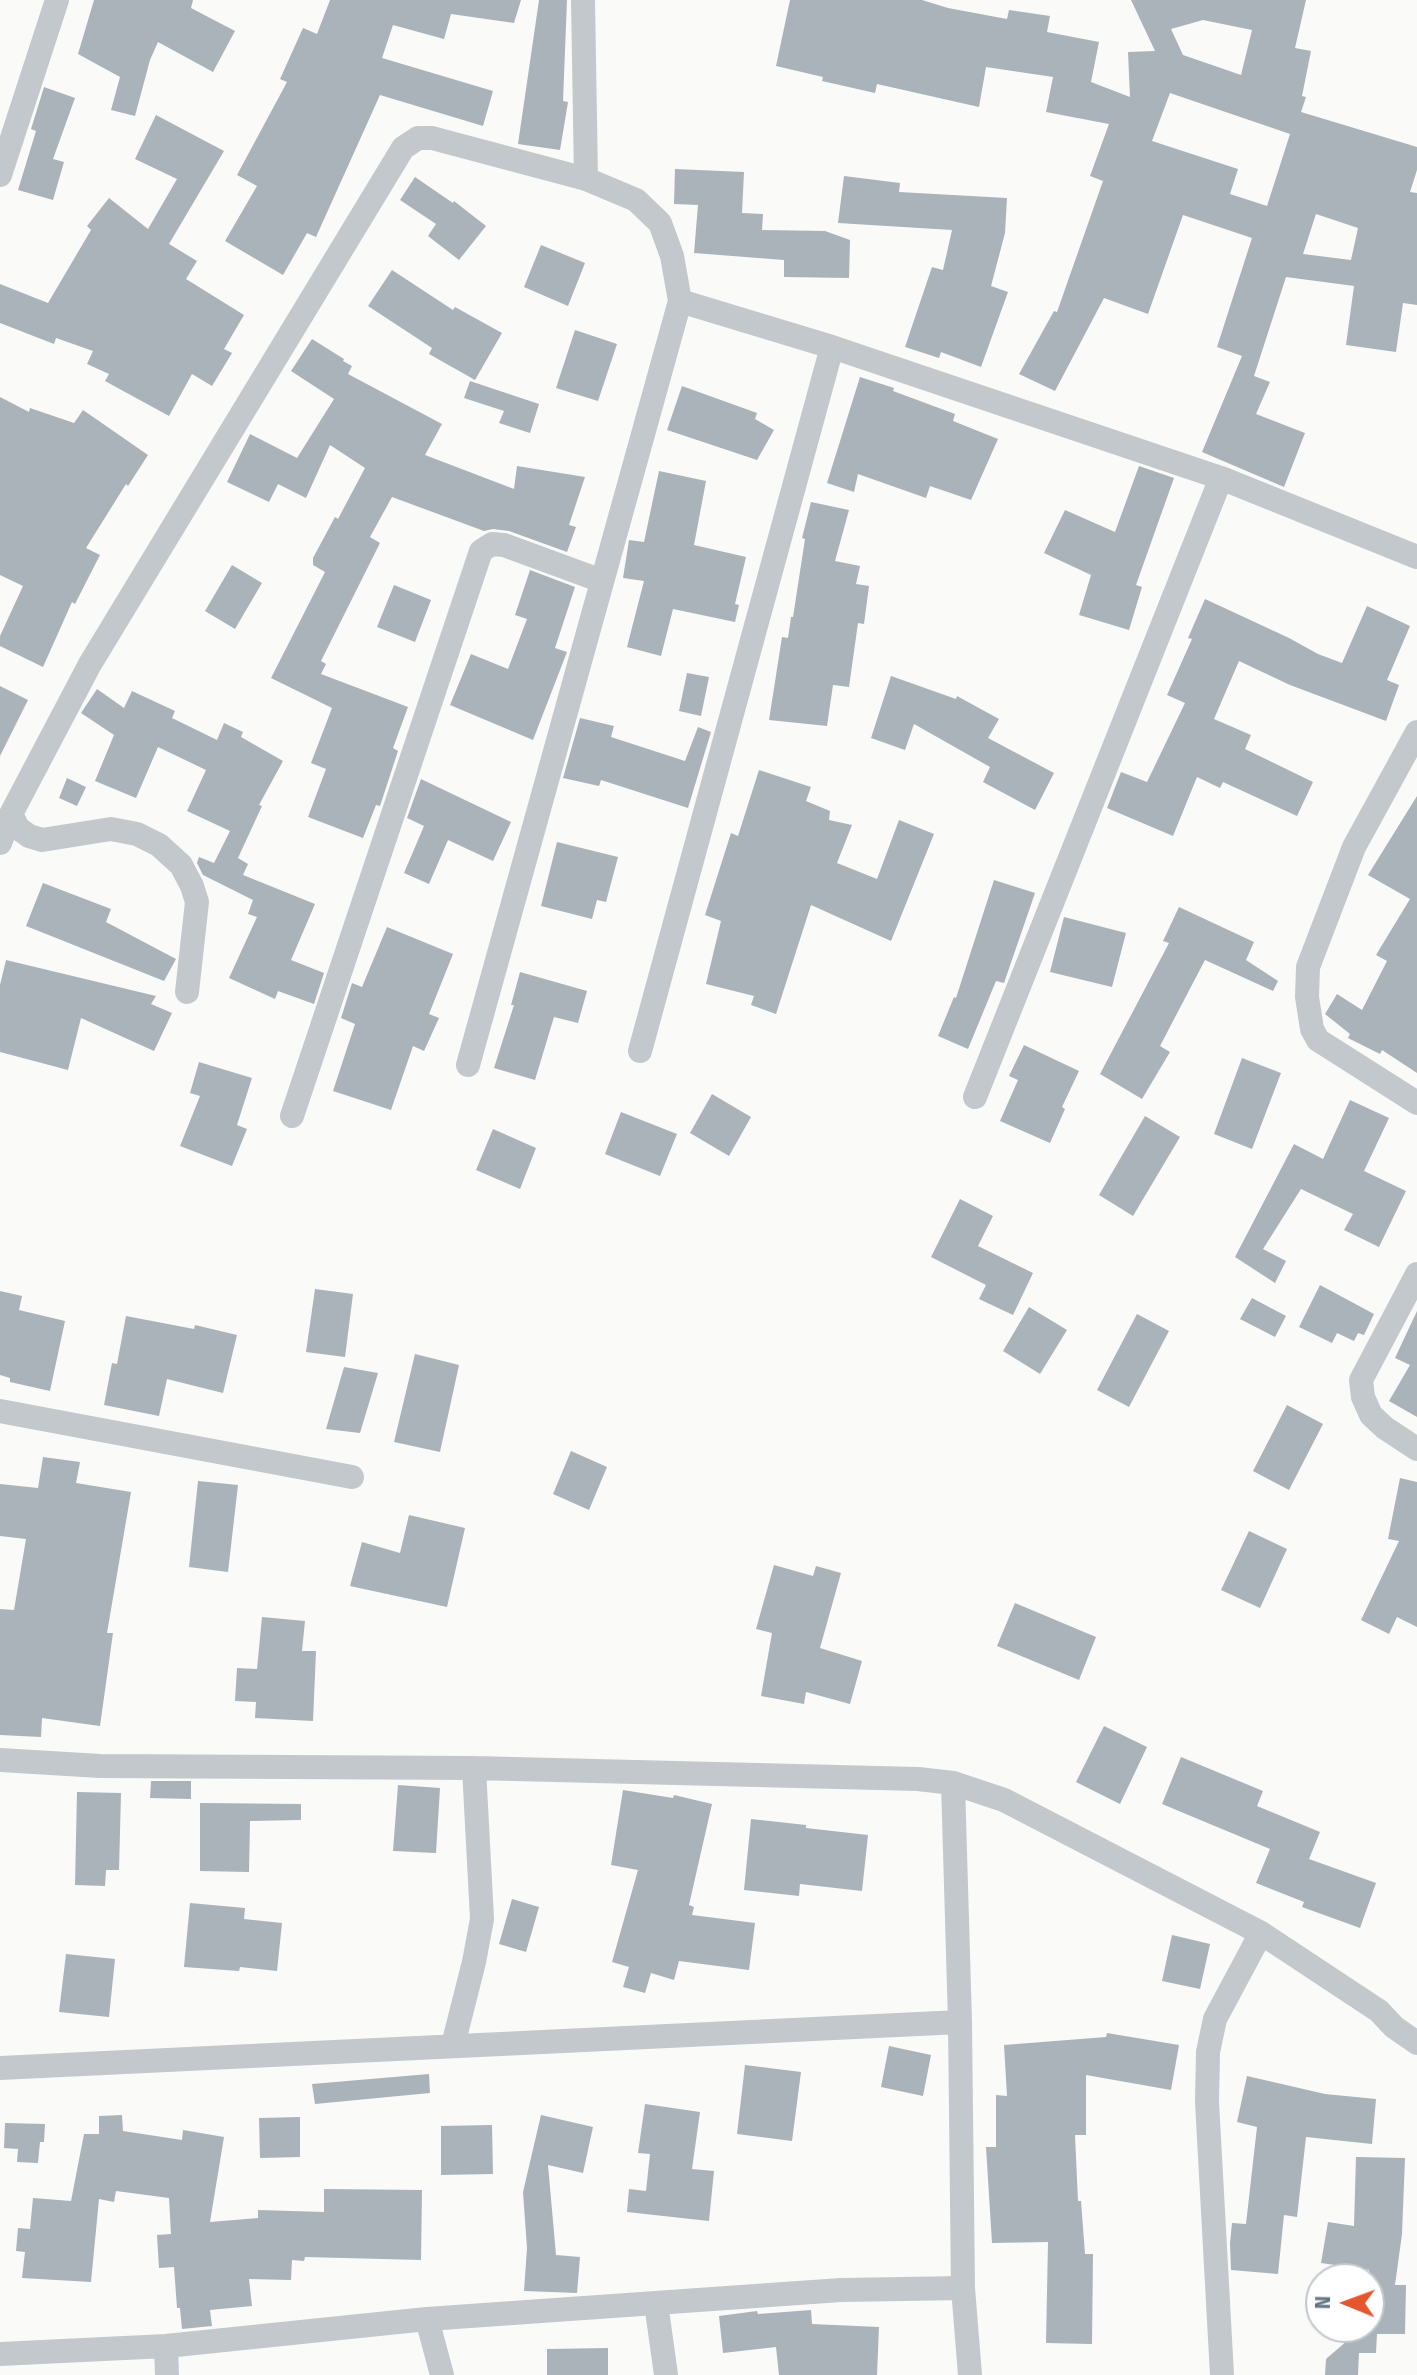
<!DOCTYPE html>
<style>
body{margin:0}
#map{position:relative;width:1417px;height:2375px;overflow:hidden;background:#fafaf8;font-family:"Fira Sans Condensed",sans-serif}
canvas{display:block}
.north{position:absolute;left:1305px;top:2263px;width:80px;height:80px;box-sizing:border-box;background:#fff;border:2px solid #c1c8cd;border-radius:50%;rotate:271deg;font-size:22px;font-weight:700;line-height:32px;text-align:center;color:#657683}
.north::after{content:'';display:block;margin:auto;width:28px;height:36px;background:#e4572e;clip-path:polygon(50% 0,100% 100%,50% 72%,0 100%)}
</style>
<div id="map">
<canvas width="1417" height="2375"></canvas>
<div class="north">N</div>
</div>
<script>
const g = document.querySelector('canvas').getContext('2d');
g.lineJoin = 'round';
function fill(path, color) { g.fillStyle = color; g.fill(path, 'evenodd'); }
const poly = rows => new Path2D(rows.map(r => 'M' + r).join(''));
function strokePath(path, color, width, dash) { g.strokeStyle = color; g.lineWidth = width; g.lineCap = dash ? 'butt' : 'round'; g.setLineDash(dash || []); g.stroke(path); }
const building = poly([
 [94,0,193,0,191,8,235,31,213,72,158,42,150,60,135,116,111,110,120,77,78,54],
 [330,0,521,0,514,23,451,14,444,39,393,25,382,58,493,91,483,126,380,95,316,237,307,233,283,275,225,241,257,186,237,175,287,82,280,79,303,28,317,34],
 [539,0,567,0,563,101,568,102,560,150,518,144],
 [790,0,922,0,948,8,1007,19,1009,10,1050,16,1047,32,1099,42,1091,82,1130,97,1128,52,1155,51,1131,0,1306,0,1295,48,1311,51,1302,96,1306,97,1301,112,1417,147,1417,170,1410,192,1417,193,1417,305,1403,303,1396,352,1346,345,1354,286,1286,277,1254,376,1270,382,1256,414,1305,433,1284,487,1202,452,1242,356,1217,347,1252,238,1183,215,1148,314,1104,298,1055,391,1019,374,1054,311,1057,312,1103,181,1090,176,1109,124,1046,112,1053,77,986,67,979,107,877,84,875,93,822,81,823,77,776,66],
 [1203,20,1252,30,1241,75,1183,55,1171,29],
 [1170,93,1290,134,1267,206,1230,194,1238,169,1152,141],
 [1316,214,1358,228,1351,260,1303,254],
 [44,87,75,98,53,159,64,162,53,200,18,190,36,131,31,129],
 [156,115,224,151,169,244,197,261,186,279,244,315,224,349,232,353,212,386,192,374,169,416,105,381,109,374,87,364,93,351,56,338,54,344,0,323,0,284,48,303,91,230,87,226,109,198,148,229,177,179,135,159],
 [675,169,744,172,742,213,763,214,762,230,825,231,850,240,849,278,784,277,784,260,694,253,698,205,674,204],
 [844,176,900,183,899,192,1007,198,1005,233,991,286,1008,292,981,367,941,352,939,358,905,347,932,267,943,270,952,230,838,223],
 [415,177,453,203,454,201,486,226,459,260,428,236,436,224,400,200],
 [541,245,585,263,568,306,524,287],
 [392,270,453,310,455,307,502,333,475,380,429,354,432,348,368,306],
 [575,330,617,344,598,401,556,388],
 [312,339,344,359,343,361,352,366,348,374,442,424,425,455,514,489,517,466,585,477,569,525,576,527,567,552,509,531,493,529,484,531,392,497,370,537,380,543,321,661,326,664,321,674,408,707,393,748,398,751,380,806,376,805,363,838,308,817,326,769,311,763,332,708,271,678,325,572,313,565,313,558,335,517,338,519,365,468,330,445,306,498,278,484,269,502,227,482,250,434,297,458,334,399,291,371],
 [860,377,894,388,893,391,955,414,953,421,998,439,971,500,930,486,926,498,858,474,854,492,827,483],
 [470,381,539,404,530,433,499,423,504,411,464,398],
 [682,386,757,413,755,419,774,430,757,460,667,430],
 [0,397,29,412,30,408,74,423,83,410,148,455,128,486,126,484,86,548,100,555,75,604,72,602,43,667,0,646,0,636,23,586,0,575],
 [1139,466,1174,478,1136,585,1142,587,1129,630,1079,615,1091,575,1044,553,1065,510,1115,532],
 [659,471,706,481,694,545,746,557,735,604,739,605,735,622,673,609,661,656,627,647,644,581,623,578,629,540,644,542],
 [811,502,849,510,835,561,860,566,856,584,869,586,864,624,858,623,849,687,833,685,827,726,769,720,782,637,788,638,791,617,793,617,805,539,802,538],
 [232,565,262,583,235,629,205,611],
 [530,570,575,587,555,648,567,652,533,740,450,705,471,654,508,669,527,619,515,615],
 [394,585,431,600,415,642,377,627],
 [1205,599,1289,638,1318,654,1342,663,1367,606,1410,626,1387,680,1399,685,1386,721,1290,685,1239,661,1214,719,1251,735,1245,749,1313,782,1297,816,1223,782,1220,788,1197,777,1173,836,1107,808,1121,772,1147,782,1185,703,1167,695,1192,639,1188,638],
 [687,673,709,677,701,716,679,711],
 [891,676,956,699,957,696,999,719,988,738,1054,773,1035,810,983,782,990,767,914,724,905,750,871,738],
 [0,686,28,700,0,756],
 [97,689,124,708,132,691,175,711,172,718,217,740,224,723,243,732,241,737,283,761,259,805,262,806,238,858,248,864,243,875,315,904,291,960,324,973,314,1004,278,991,275,999,229,978,257,917,248,914,253,900,203,875,197,863,199,857,214,863,230,831,187,811,206,770,158,747,136,798,95,781,114,735,81,713],
 [580,718,614,726,611,737,685,761,698,727,711,732,688,808,601,780,599,786,563,778],
 [759,770,811,787,806,801,830,811,829,820,852,825,837,863,877,879,899,820,934,834,891,941,811,905,776,1014,751,1005,754,996,706,984,721,921,705,915,731,833,738,836],
 [67,778,86,787,77,806,59,798],
 [421,779,511,822,493,861,448,840,429,884,404,873,424,826,407,818],
 [1417,796,1417,1073,1382,1050,1380,1054,1348,1038,1350,1034,1325,1014,1337,994,1362,1010,1387,961,1376,955,1410,899,1368,875],
 [557,842,618,857,606,902,597,900,592,919,541,906],
 [994,880,1035,893,1004,983,996,981,968,1049,938,1036,954,997,956,998],
 [43,883,111,909,106,922,176,959,164,981,26,926],
 [1179,907,1254,942,1246,960,1278,981,1273,991,1205,960,1160,1046,1170,1052,1142,1099,1100,1074,1169,943,1163,941],
 [1064,917,1126,933,1112,987,1050,972],
 [387,927,453,954,429,1014,439,1018,424,1051,413,1046,391,1110,333,1091,355,1024,341,1018,352,983,362,987],
 [6,960,156,996,151,1004,172,1013,154,1051,81,1018,68,1070,0,1052,0,985],
 [520,972,587,991,578,1023,554,1017,535,1080,494,1068,514,1005,511,1005],
 [1024,1045,1079,1071,1062,1107,1065,1109,1050,1143,1000,1121,1018,1080,1009,1076],
 [1242,1058,1281,1073,1252,1149,1214,1134],
 [199,1062,252,1078,237,1125,247,1129,232,1166,180,1146,200,1096,190,1093],
 [712,1094,751,1117,729,1156,690,1133],
 [1350,1100,1389,1118,1364,1171,1406,1191,1379,1247,1344,1230,1353,1214,1301,1189,1263,1249,1286,1261,1275,1283,1235,1257,1294,1144,1323,1159],
 [621,1112,677,1134,660,1176,605,1154],
 [1145,1116,1180,1137,1133,1216,1099,1195],
 [493,1129,536,1148,520,1189,476,1170],
 [960,1199,993,1216,978,1246,1033,1273,1013,1315,979,1299,986,1285,931,1257],
 [1320,1285,1374,1314,1364,1335,1358,1333,1354,1341,1337,1333,1332,1343,1299,1327],
 [315,1289,353,1294,345,1357,306,1352],
 [0,1291,22,1296,19,1310,65,1321,50,1391,10,1382,10,1378,0,1375],
 [1252,1298,1286,1316,1275,1337,1240,1319],
 [1029,1307,1067,1330,1040,1374,1003,1351],
 [1417,1311,1417,1417,1389,1401,1410,1365,1395,1358],
 [1137,1314,1169,1331,1129,1407,1097,1390],
 [126,1316,194,1329,195,1325,237,1335,223,1393,167,1379,159,1416,104,1405,112,1363,117,1364],
 [415,1354,459,1365,440,1452,394,1442],
 [344,1367,378,1373,360,1433,326,1429],
 [1287,1405,1323,1424,1289,1490,1253,1471],
 [571,1451,607,1467,589,1510,553,1494],
 [43,1457,80,1462,76,1483,131,1492,107,1633,113,1633,100,1726,42,1718,41,1737,0,1735,0,1609,14,1610,26,1539,0,1536,0,1484,38,1488],
 [1400,1478,1417,1482,1417,1627,1397,1617,1389,1634,1361,1620,1399,1541,1388,1539],
 [198,1481,238,1485,228,1572,189,1567],
 [409,1515,465,1528,447,1607,350,1586,362,1542,400,1553],
 [1249,1531,1287,1549,1260,1608,1221,1590],
 [774,1565,813,1576,816,1566,841,1573,820,1648,862,1661,850,1704,806,1692,804,1704,761,1696,772,1633,756,1629],
 [1015,1603,1096,1637,1079,1680,997,1646],
 [262,1617,305,1621,302,1651,316,1651,313,1721,255,1718,256,1702,235,1701,237,1668,257,1669],
 [1104,1726,1147,1747,1120,1804,1076,1782],
 [1181,1757,1263,1791,1257,1806,1320,1832,1309,1859,1376,1883,1360,1928,1302,1907,1304,1902,1256,1883,1270,1849,1162,1804],
 [151,1781,191,1781,191,1799,150,1798],
 [398,1785,440,1788,436,1853,393,1851],
 [623,1790,673,1798,674,1795,712,1804,689,1905,694,1907,692,1915,755,1923,749,1970,679,1961,674,1980,651,1973,645,1993,623,1987,629,1967,612,1962,638,1870,611,1865],
 [77,1792,121,1793,119,1870,106,1870,105,1886,75,1885],
 [200,1803,301,1804,301,1820,250,1821,249,1872,200,1871],
 [751,1819,806,1825,806,1828,868,1835,862,1891,800,1884,799,1896,744,1890],
 [512,1899,539,1907,526,1952,499,1944],
 [190,1903,245,1908,244,1919,282,1923,277,1971,240,1967,239,1971,184,1967],
 [1172,1935,1210,1944,1200,1989,1162,1981],
 [66,1954,115,1959,109,2017,59,2012],
 [1107,2033,1179,2045,1171,2090,1086,2075,1086,2135,1075,2135,1078,2201,1081,2201,1085,2254,1093,2254,1092,2344,1046,2343,1048,2242,992,2243,986,2147,996,2147,996,2095,1007,2096,1004,2045,1106,2037],
 [889,2046,931,2055,923,2096,881,2087],
 [745,2065,801,2072,792,2141,737,2134],
 [429,2074,430,2093,315,2104,312,2084],
 [1247,2076,1325,2094,1376,2099,1372,2144,1306,2137,1297,2217,1284,2215,1278,2274,1231,2270,1230,2243,1232,2223,1246,2224,1257,2127,1237,2122],
 [645,2104,700,2112,692,2169,714,2171,709,2221,627,2212,629,2189,646,2191,650,2154,638,2153],
 [122,2115,123,2131,182,2140,183,2130,224,2137,210,2222,258,2218,258,2210,324,2212,324,2189,422,2190,421,2260,305,2257,304,2261,292,2260,291,2280,249,2279,252,2306,210,2310,212,2326,182,2329,180,2308,177,2308,174,2267,159,2268,157,2235,171,2234,169,2198,116,2191,114,2202,99,2199,91,2282,22,2278,25,2252,16,2251,18,2228,30,2229,33,2198,71,2201,84,2134,99,2134,99,2116],
 [541,2115,593,2127,583,2173,548,2165,556,2255,580,2257,577,2293,524,2291,527,2248,523,2192],
 [300,2117,300,2157,260,2158,259,2118],
 [5,2123,45,2124,44,2142,40,2142,38,2163,17,2162,18,2149,4,2148],
 [492,2125,493,2174,441,2175,441,2126],
 [1356,2157,1405,2158,1402,2234,1395,2285,1406,2285,1405,2334,1377,2334,1376,2353,1359,2353,1358,2375,1325,2375,1326,2359,1363,2327,1369,2327,1369,2270,1321,2263,1328,2222,1354,2226],
 [811,2310,812,2324,879,2327,877,2375,779,2375,776,2347,723,2353,719,2316,757,2311,758,2314],
 [608,2348,608,2375,547,2375,547,2349]
]);
const street = poly([
 [583,0,586,179],
 [0,175,57,0],
 [680,301,832,347,1221,478,1417,557],
 [1417,732,1354,847,1308,967,1307,997,1312,1029,1318,1040,1417,1103],
 [11,814,18,828,29,836,42,840,111,829,137,834,159,845,181,865,192,886,197,902,187,992],
 [0,843,11,814,90,664,403,148,418,138,432,138,586,179,636,200,660,223,672,256,680,301,468,1065],
 [640,1051,832,347],
 [975,1097,1221,478],
 [292,1116,481,551,492,544,504,545,602,581],
 [1417,1274,1361,1380,1363,1397,1371,1415,1385,1428,1417,1449],
 [0,1411,352,1477],
 [0,1760,100,1766,474,1768,918,1779,953,1783,1004,1800,1261,1933,1379,2011,1394,2027,1417,2043],
 [953,1783,960,2022,963,2288,970,2375],
 [453,2045,474,1962,482,1919,474,1768],
 [0,2068,960,2022],
 [656,2303,666,2375],
 [427,2319,442,2375],
 [166,2346,167,2375],
 [0,2354,166,2346,427,2319,841,2290,963,2288],
 [1222,2375,1207,2102,1208,2052,1215,2019,1261,1933]
]);
fill(building, '#aab3b9');
strokePath(street, '#c3c8cc', 24);
</script>
